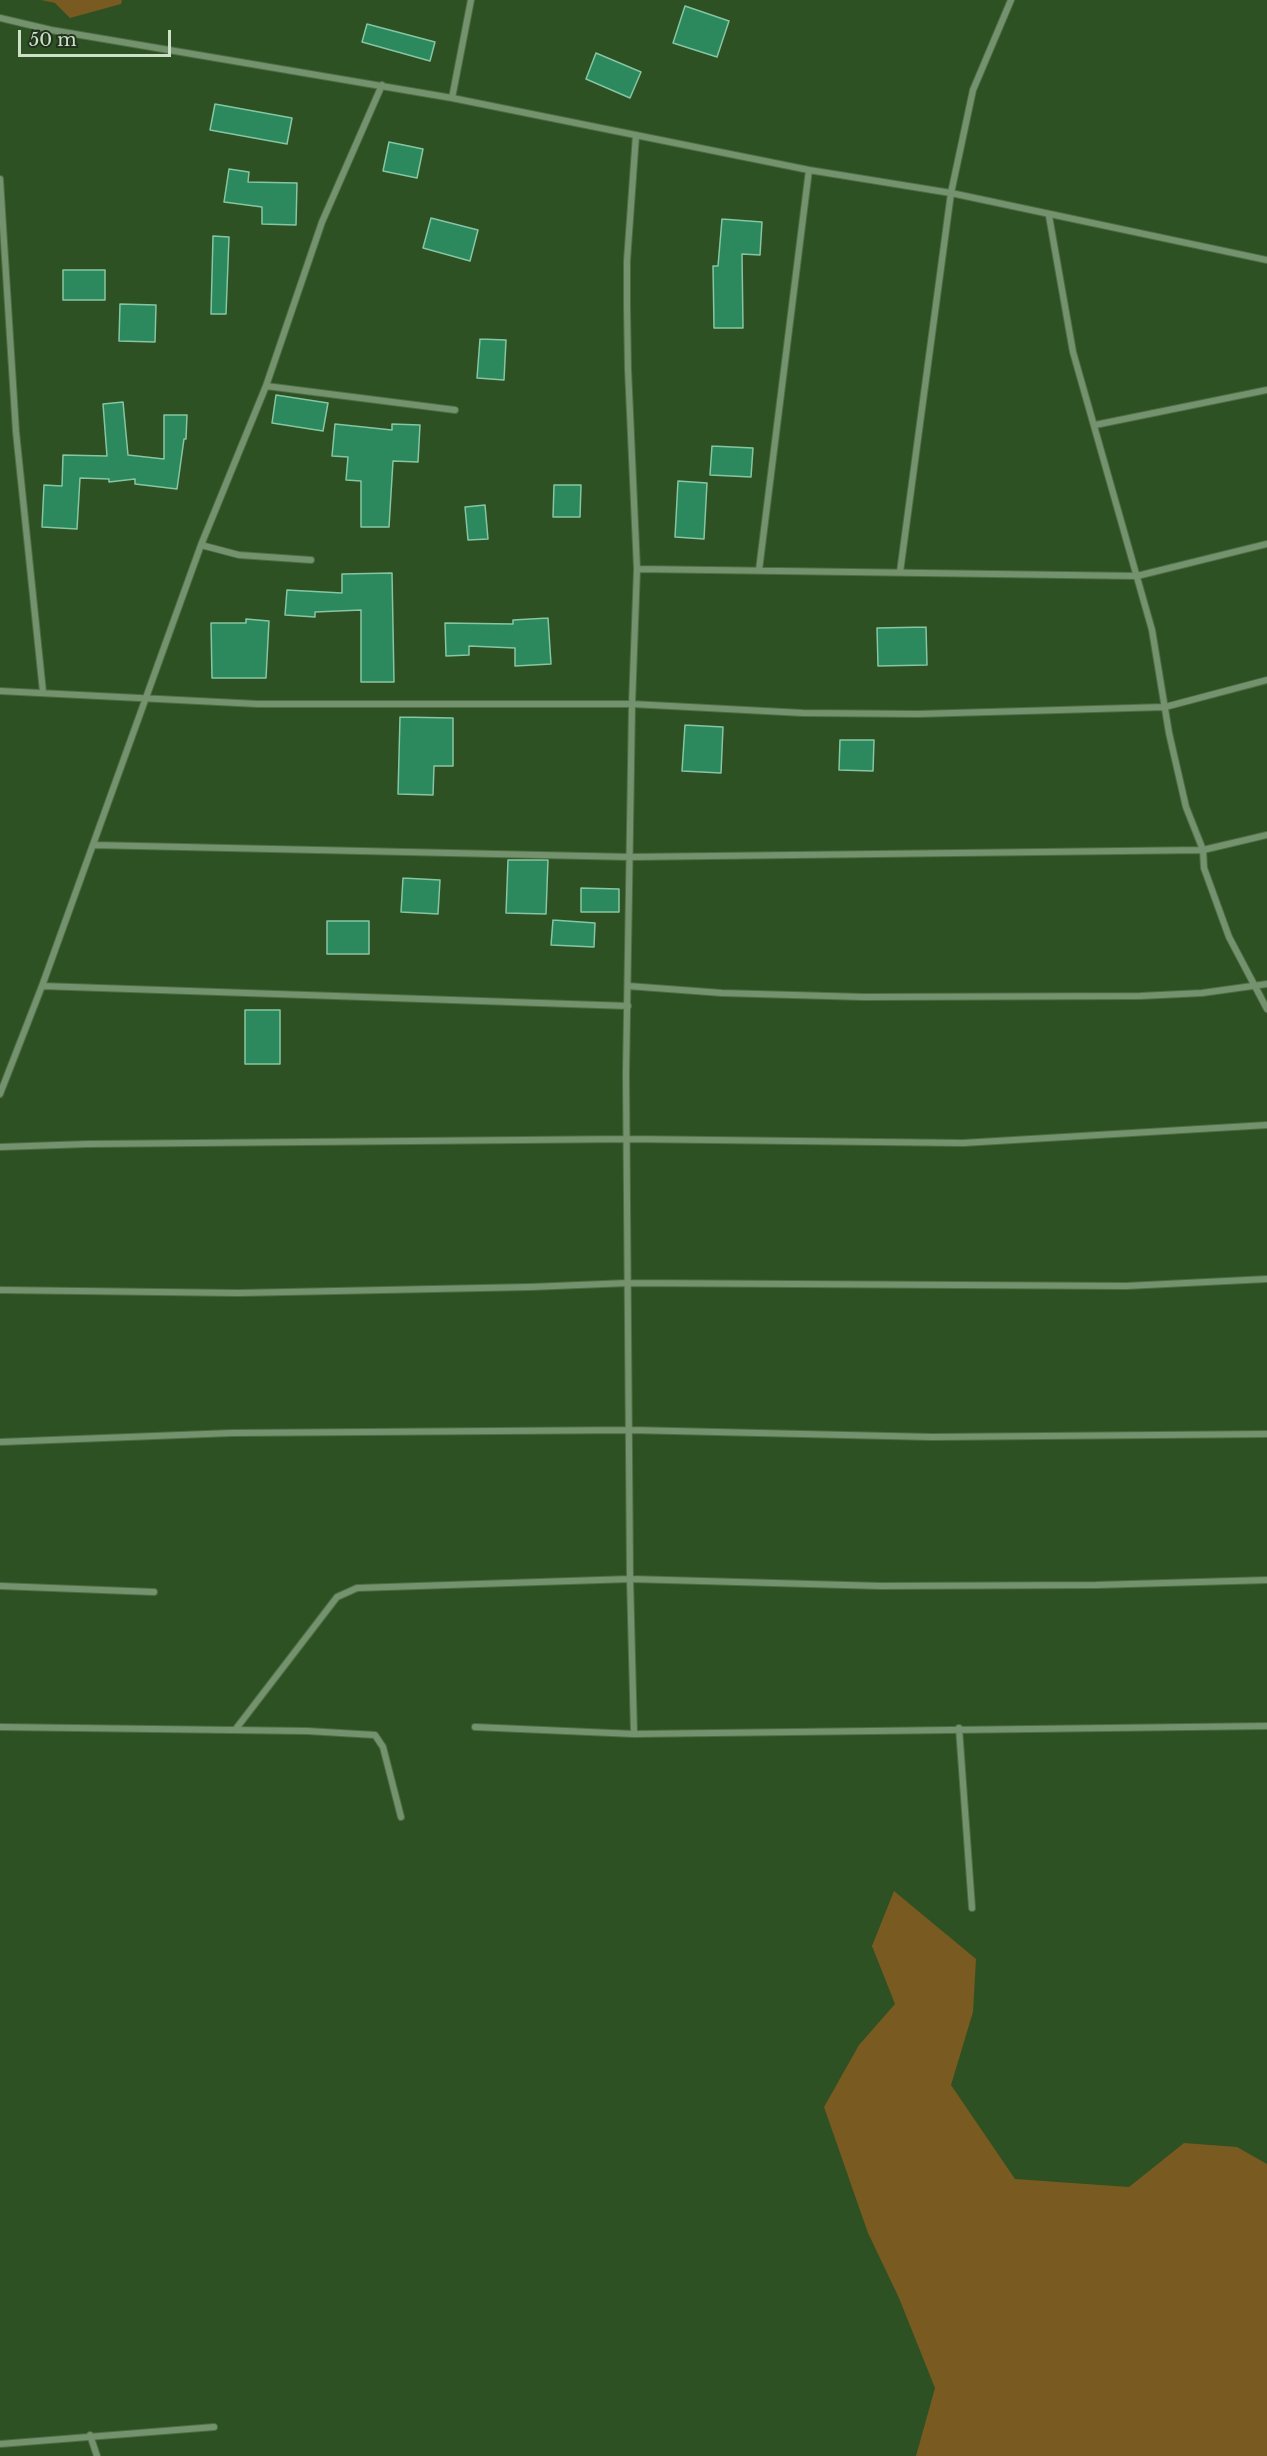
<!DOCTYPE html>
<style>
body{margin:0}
#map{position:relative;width:1267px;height:2456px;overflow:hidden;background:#2d5123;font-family:"Libre Baskerville",serif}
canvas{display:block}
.scale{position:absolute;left:18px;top:30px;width:153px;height:27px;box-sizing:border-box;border:3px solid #cce1c7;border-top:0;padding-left:8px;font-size:18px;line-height:21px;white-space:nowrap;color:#cce1c7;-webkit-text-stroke:4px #22321e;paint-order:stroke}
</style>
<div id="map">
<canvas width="1267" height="2456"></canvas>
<div class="scale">50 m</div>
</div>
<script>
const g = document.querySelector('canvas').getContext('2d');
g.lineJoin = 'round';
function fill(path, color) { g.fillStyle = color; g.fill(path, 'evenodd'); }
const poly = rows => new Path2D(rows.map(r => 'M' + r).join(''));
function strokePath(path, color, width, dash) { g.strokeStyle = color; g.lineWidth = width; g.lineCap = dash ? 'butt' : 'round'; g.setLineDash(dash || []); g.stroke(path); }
const green = poly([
 [41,0,122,0,121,4,70,18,55,3],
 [894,1891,976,1959,973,2012,951,2085,1015,2179,1129,2187,1184,2143,1237,2147,1267,2164,1267,2456,916,2456,935,2388,899,2298,868,2233,824,2107,859,2045,895,2004,872,1946]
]);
const building = poly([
 [685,6,729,21,717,57,673,43,685,6],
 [367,24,435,42,430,61,362,42,367,24],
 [596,53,641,72,630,98,586,79,596,53],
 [215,104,292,118,287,144,210,130,215,104],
 [389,142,423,149,417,178,383,171,389,142],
 [229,169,249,172,248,182,297,183,296,225,262,224,262,207,224,202,229,169],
 [431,218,478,230,470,261,423,248,431,218],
 [722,219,762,222,760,255,742,254,743,328,714,328,713,266,718,266,722,219],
 [213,236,229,237,226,314,211,314,213,236],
 [63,270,105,270,105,300,63,300,63,270],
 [120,304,156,305,155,342,119,341,120,304],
 [480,339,506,340,504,380,477,378,480,339],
 [276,395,328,403,323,431,272,423,276,395],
 [123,402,128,455,164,459,164,415,187,415,186,439,184,439,177,489,135,484,135,479,109,482,109,479,80,478,77,529,42,527,44,485,62,486,63,455,107,456,103,404,123,402],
 [335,424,392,430,392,424,420,425,418,462,393,461,389,527,361,527,361,481,346,480,348,457,332,456,335,424],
 [712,446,753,448,751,477,710,475,712,446],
 [678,481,707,483,704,539,675,537,678,481],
 [554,485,581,485,580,517,553,517,554,485],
 [485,505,488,539,468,540,465,507,485,505],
 [392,573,394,682,361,682,361,610,315,612,315,617,285,615,287,590,342,593,342,574,392,573],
 [548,618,551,664,515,666,515,648,469,646,469,655,446,656,445,623,513,624,513,620,548,618],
 [246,619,269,621,266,678,212,678,211,623,246,623,246,619],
 [926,627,927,665,878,666,877,628,926,627],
 [400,717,453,718,453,766,434,766,433,795,398,794,400,717],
 [685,725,723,727,721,773,682,771,685,725],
 [840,740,874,740,873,771,839,770,840,740],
 [508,860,548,860,546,914,506,913,508,860],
 [403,878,440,880,438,914,401,912,403,878],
 [581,888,619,889,619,912,581,912,581,888],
 [553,920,595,923,594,947,551,945,553,920],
 [327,921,369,921,369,954,327,954,327,921],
 [245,1010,280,1010,280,1064,245,1064,245,1010]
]);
const street = poly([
 [0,18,51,30,452,98,809,170,951,193,1267,260],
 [452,98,471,0],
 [0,179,16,432,43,692],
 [1049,216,1073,352,1152,630,1169,733,1186,807,1203,850,1204,868,1229,937,1267,1009],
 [266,386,455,410],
 [1095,425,1267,390],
 [201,545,239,555,311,560],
 [637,569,1137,576,1267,544],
 [759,570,809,170],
 [900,572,951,193,973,90,1011,0],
 [0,691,258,704,632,704,803,713,918,714,1165,707,1267,680],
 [93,845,630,857,1203,850,1267,835],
 [42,986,628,1006],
 [628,986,722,993,864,997,1140,996,1202,993,1267,984],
 [0,1094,42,986,201,545,266,386,322,222,382,85],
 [0,1147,88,1144,628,1139,963,1143,1267,1125],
 [0,1290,238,1293,530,1287,628,1283,1126,1286,1267,1279],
 [0,1442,232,1433,630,1430,932,1437,1267,1434],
 [0,1586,154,1592],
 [0,1727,307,1731,375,1735,383,1747,401,1817],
 [475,1727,634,1734,1267,1726],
 [959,1728,972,1908],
 [235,1730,337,1597,357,1588,630,1579,881,1586,1096,1585,1267,1580],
 [634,1734,630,1579,626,1074,632,704,637,569,628,369,627,306,627,261,636,135],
 [90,2435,97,2456],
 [0,2444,214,2427]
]);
fill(green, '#795a20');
fill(building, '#2c885d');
strokePath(building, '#86c6a3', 1.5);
strokePath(street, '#4d6e44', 8);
strokePath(street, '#75926e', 6);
</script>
